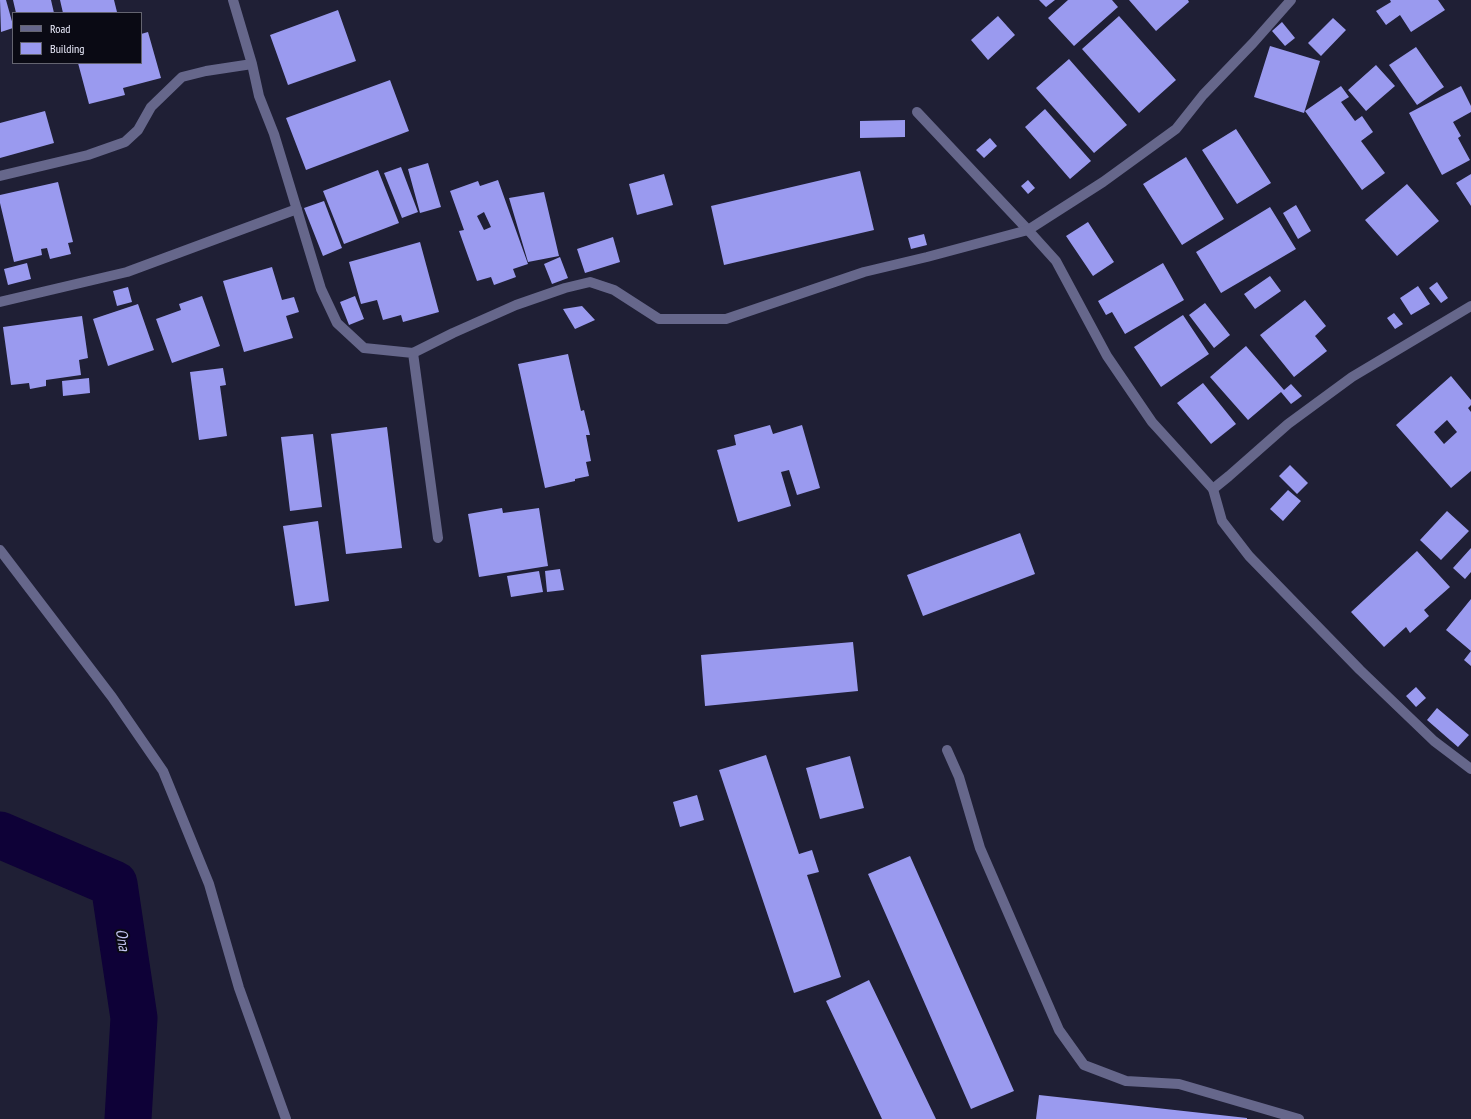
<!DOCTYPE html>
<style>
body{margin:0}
#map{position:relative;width:1471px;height:1119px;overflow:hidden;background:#1f1f35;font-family:"PT Sans Narrow",sans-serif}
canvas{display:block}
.legend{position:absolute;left:12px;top:12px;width:130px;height:52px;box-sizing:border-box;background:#0a0a14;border:1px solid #646470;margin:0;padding:5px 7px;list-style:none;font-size:12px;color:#eaebfb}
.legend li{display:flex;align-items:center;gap:8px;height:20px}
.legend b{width:20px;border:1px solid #646470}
</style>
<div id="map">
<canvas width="1471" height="1119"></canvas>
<ul class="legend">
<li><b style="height:5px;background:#66678b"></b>Road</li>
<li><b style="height:11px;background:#9a9aef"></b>Building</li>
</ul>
</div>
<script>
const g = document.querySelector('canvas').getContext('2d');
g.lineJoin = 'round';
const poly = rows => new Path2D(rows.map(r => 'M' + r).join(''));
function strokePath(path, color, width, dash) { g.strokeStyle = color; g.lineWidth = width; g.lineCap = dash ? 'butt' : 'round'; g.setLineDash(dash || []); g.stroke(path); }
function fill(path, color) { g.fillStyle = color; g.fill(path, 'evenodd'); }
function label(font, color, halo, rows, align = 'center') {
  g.font = font + ' "PT Sans Narrow",sans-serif'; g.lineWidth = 4; g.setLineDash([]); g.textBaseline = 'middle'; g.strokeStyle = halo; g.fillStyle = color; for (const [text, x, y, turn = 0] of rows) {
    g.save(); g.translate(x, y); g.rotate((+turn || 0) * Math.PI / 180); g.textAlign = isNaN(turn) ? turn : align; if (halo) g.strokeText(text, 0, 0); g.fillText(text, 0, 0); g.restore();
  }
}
const river = poly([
 [0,835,114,884,134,1018,128,1119]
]);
const building = poly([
 [0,0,6,0,13,25,13,28,1,32],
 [13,0,51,0,54,13,16,13],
 [60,0,114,0,117,12,63,13],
 [1039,0,1055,0,1046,7],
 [1068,0,1112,0,1118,7,1074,46,1048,18],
 [1129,0,1188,0,1189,2,1156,31],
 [1390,0,1438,0,1445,10,1411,32,1400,15,1386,25,1376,11,1391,2],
 [338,10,356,61,288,85,270,35],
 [998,16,1015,35,988,60,971,40],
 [1119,16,1176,80,1139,113,1082,49],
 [1333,18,1346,30,1321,56,1308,43],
 [1282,22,1295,38,1285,46,1272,31],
 [148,32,161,78,123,88,125,95,89,104,78,63,141,63,141,34],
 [1270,46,1320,61,1304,113,1254,97],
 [1416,47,1444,87,1417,105,1389,65],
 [1069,59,1127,125,1094,153,1036,88],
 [1376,65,1395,86,1366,111,1348,90],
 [390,80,409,131,306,170,286,118],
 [1341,86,1349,97,1341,102,1355,121,1362,116,1373,132,1361,141,1385,173,1362,190,1305,111],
 [1461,86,1471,106,1471,112,1453,122,1461,136,1458,138,1470,160,1442,175,1409,113],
 [1045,109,1091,161,1070,179,1025,127],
 [45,111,54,143,0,158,0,123],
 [905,120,905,137,860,138,860,121],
 [1236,129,1271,183,1237,204,1202,150],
 [990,138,997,146,984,158,976,150],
 [1186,157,1224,219,1182,245,1143,184],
 [428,163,441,207,420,213,408,169],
 [401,167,418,212,402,218,384,173],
 [378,170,399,223,344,244,323,191],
 [860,171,874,230,724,265,711,206],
 [664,174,673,205,637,215,629,184],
 [1471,174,1471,206,1456,183],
 [498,180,528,264,513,269,516,277,494,285,491,277,477,281,459,231,464,230,450,191,478,181,480,186],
 [484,212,491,227,484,230,477,216],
 [1028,180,1035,188,1028,194,1021,186],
 [58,182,73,242,68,243,71,254,50,259,47,248,41,249,42,255,14,262,0,203,0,195],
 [1407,184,1439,221,1397,256,1365,220],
 [544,192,559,256,528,262,509,198],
 [324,201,342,248,323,256,304,208],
 [1296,205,1311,231,1298,239,1283,213],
 [1270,207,1296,249,1221,293,1196,252],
 [1088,222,1114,262,1093,276,1066,236],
 [924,234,927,245,911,249,908,238],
 [613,237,620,262,585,273,577,249],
 [420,242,439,312,403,322,401,315,383,320,377,300,361,304,349,262],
 [560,257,568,278,552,284,544,264],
 [27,263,31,279,8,285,4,269],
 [1163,263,1184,300,1125,334,1112,312,1106,315,1098,301],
 [272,267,282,300,294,297,299,312,286,316,293,338,244,352,223,281],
 [1270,276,1281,291,1255,309,1244,294],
 [1437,282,1448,298,1441,303,1429,288],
 [1418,286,1430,304,1411,315,1400,298],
 [128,287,132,302,117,306,113,291],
 [202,296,220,346,172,363,156,319,181,310,179,304],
 [355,296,364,319,349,325,340,302],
 [1305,300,1326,326,1315,336,1327,351,1294,377,1260,335],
 [1205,303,1230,335,1214,348,1189,315],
 [138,304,154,350,108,366,93,319],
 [582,306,595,320,575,329,563,309],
 [1394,313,1403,324,1395,329,1387,318],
 [1183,315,1209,354,1161,387,1134,347],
 [82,316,88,358,79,360,81,375,46,380,46,386,30,389,29,383,11,385,3,327],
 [1246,346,1284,390,1291,384,1302,396,1291,404,1281,392,1248,420,1210,377],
 [568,354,581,411,584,410,590,435,586,435,591,461,586,462,589,476,575,479,575,481,545,488,518,364],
 [223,368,226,385,220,386,227,436,199,440,190,372],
 [1451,376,1471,400,1471,405,1468,408,1471,412,1471,471,1451,488,1396,425],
 [1447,420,1457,432,1444,444,1434,432],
 [89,378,90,393,63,396,62,381],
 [1203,383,1236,424,1211,444,1177,403],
 [770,425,773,434,802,425,820,488,797,495,789,470,781,472,791,506,738,522,717,450,736,445,734,435],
 [387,427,402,548,346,554,331,434],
 [313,434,322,507,290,511,281,437],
 [1290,465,1308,483,1297,494,1279,476],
 [1288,490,1301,501,1283,521,1270,509],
 [502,508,503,513,539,508,548,566,479,577,468,514],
 [1447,511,1469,531,1441,560,1420,540],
 [318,521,329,601,295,606,283,526],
 [1020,533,1035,574,923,616,907,575],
 [1471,548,1471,572,1465,579,1453,568],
 [1417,551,1450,587,1424,610,1429,616,1410,633,1406,627,1384,647,1351,612],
 [560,569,564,590,547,592,545,571],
 [539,571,543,592,511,597,507,576],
 [1471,599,1471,651,1446,630],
 [853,642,858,691,705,706,701,655],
 [1471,651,1471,666,1464,660],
 [1416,687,1426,698,1416,707,1406,696],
 [1437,708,1469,735,1458,747,1427,720],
 [766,755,799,854,812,850,819,872,807,875,841,977,794,993,719,770],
 [850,756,864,808,820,819,806,768],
 [697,795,704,820,680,827,673,802],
 [910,856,1014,1091,971,1109,868,874],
 [869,980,936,1119,882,1119,826,1001],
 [1039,1095,1247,1118,1247,1119,1036,1119]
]);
const service = poly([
 [917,112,1028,230]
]);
const minor = poly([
 [233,0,252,64,259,96,274,134,321,289,337,323,364,348,413,353,453,333,516,305,565,288,590,282,614,290,659,319,726,319,864,272,927,257,1028,230,1103,182,1176,129,1203,95,1253,43,1291,0],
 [0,176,88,155,125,142,138,130,151,107,182,77,206,71,252,64],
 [1028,230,1056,261,1107,356,1152,422,1213,489],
 [0,302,127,272,297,209],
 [413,353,438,538],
 [0,550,112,697,163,771,209,884,239,988,286,1119],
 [947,750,959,777,980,848,1059,1030,1084,1065,1126,1081,1179,1084,1299,1119]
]);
const tertiary = poly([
 [1471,306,1352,377,1288,424,1229,476,1213,489,1222,521,1249,556,1360,670,1434,741,1471,769]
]);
const waterNames = [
 ["Ona",122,940,81]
];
strokePath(river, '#0e0137', 47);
fill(building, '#9a9aef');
strokePath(service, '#66678b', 10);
strokePath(minor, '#66678b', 10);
strokePath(tertiary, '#66678b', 10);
label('italic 16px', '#c2c4ef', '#0a0a14', waterNames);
</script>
